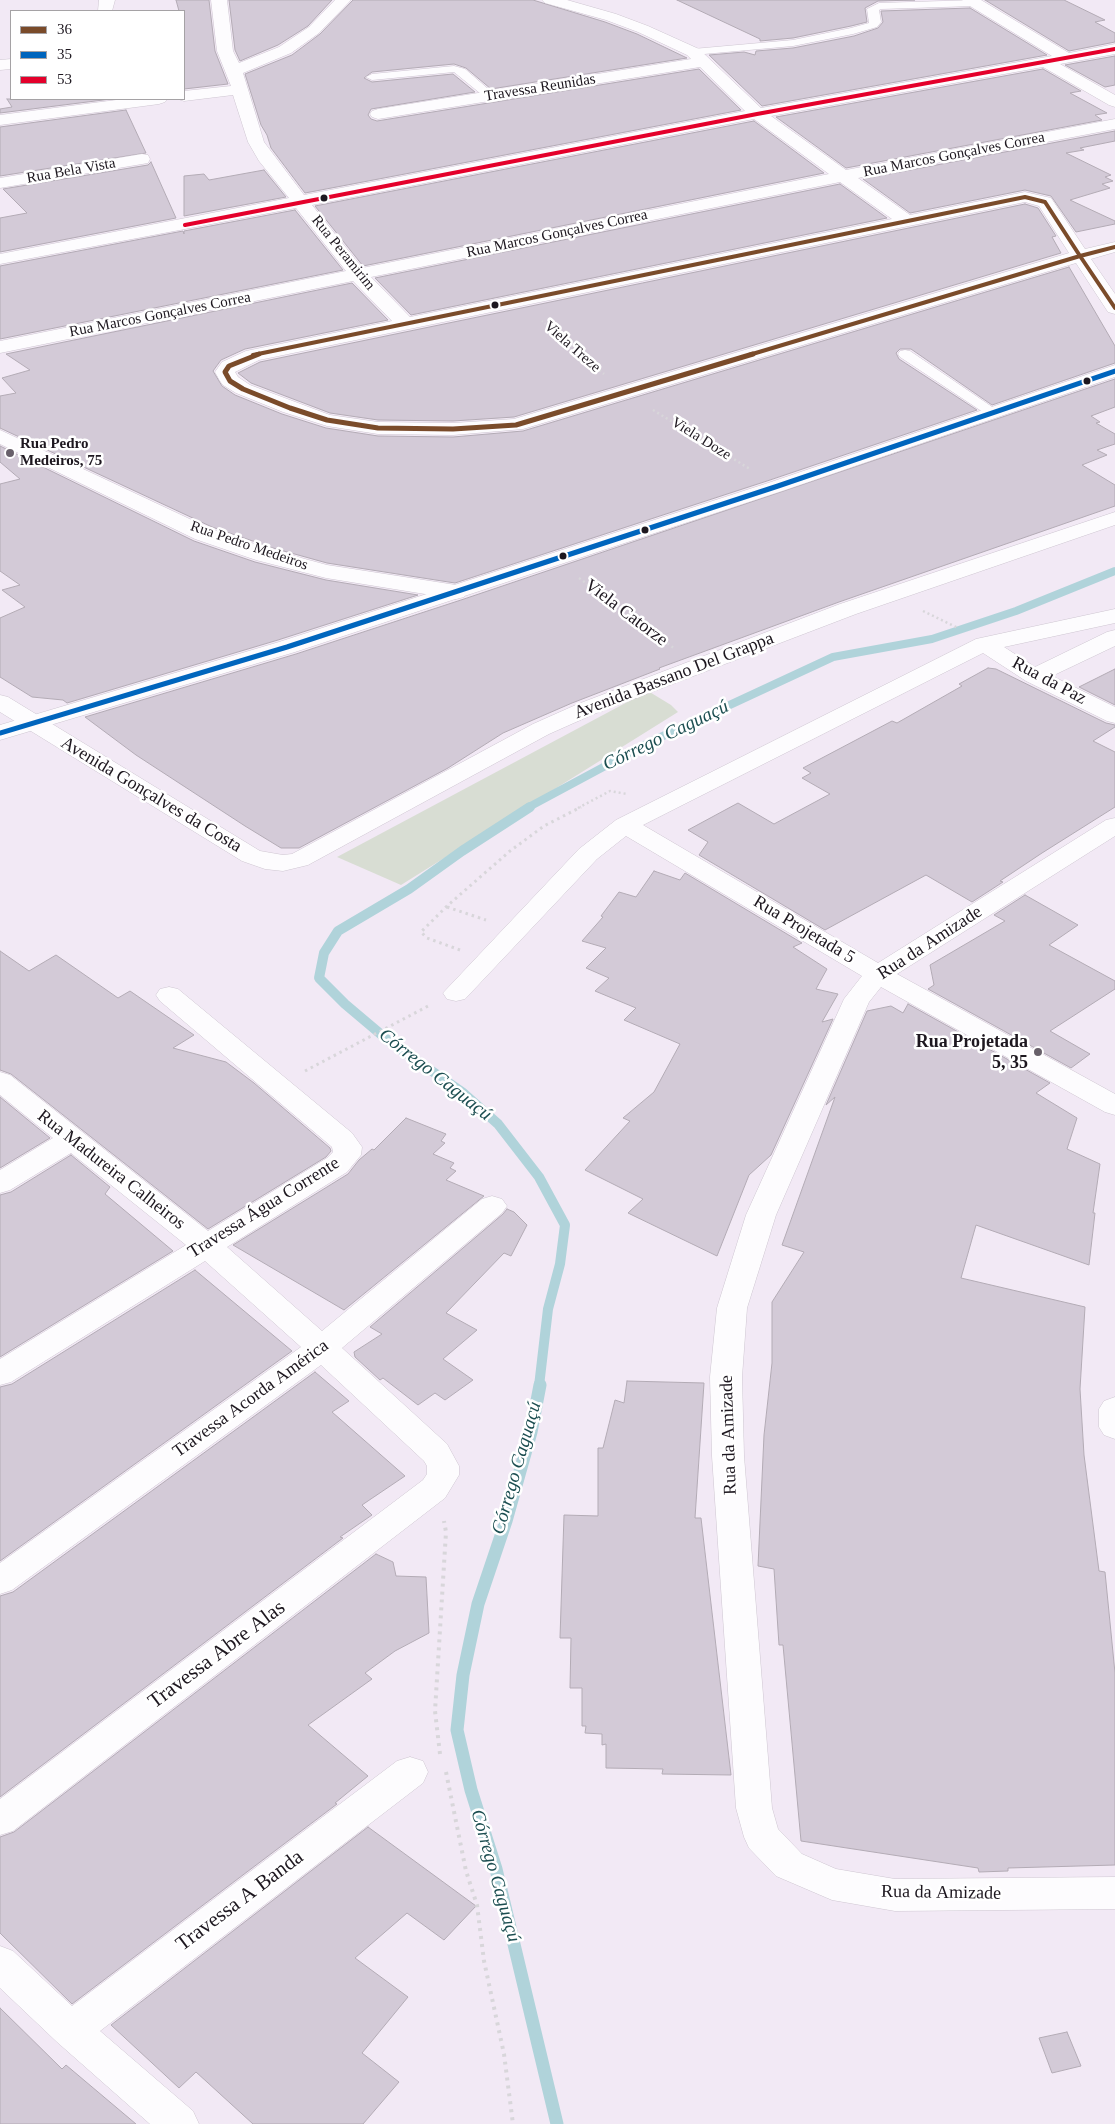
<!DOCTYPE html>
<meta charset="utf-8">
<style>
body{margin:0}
#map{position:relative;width:1115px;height:2124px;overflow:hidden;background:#f2e9f5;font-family:"Times New Roman",serif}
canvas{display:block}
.legend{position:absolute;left:10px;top:10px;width:175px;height:90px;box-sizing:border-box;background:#fff;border:1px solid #a5a2a5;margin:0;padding:6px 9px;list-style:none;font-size:15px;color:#1d171f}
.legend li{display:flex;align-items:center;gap:10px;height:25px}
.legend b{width:25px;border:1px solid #a5a2a5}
</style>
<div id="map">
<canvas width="1115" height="2124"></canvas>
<ul class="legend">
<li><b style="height:6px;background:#7a4b2a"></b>36</li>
<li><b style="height:6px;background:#0065bd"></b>35</li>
<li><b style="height:6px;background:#e4002b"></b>53</li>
</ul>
</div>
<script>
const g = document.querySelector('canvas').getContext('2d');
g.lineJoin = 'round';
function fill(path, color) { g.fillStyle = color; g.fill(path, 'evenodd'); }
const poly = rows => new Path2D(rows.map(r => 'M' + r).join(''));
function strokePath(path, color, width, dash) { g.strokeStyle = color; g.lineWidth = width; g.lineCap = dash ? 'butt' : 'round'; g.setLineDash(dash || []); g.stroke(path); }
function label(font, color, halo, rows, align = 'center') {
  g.font = font + ' "Times New Roman",serif'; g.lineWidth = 5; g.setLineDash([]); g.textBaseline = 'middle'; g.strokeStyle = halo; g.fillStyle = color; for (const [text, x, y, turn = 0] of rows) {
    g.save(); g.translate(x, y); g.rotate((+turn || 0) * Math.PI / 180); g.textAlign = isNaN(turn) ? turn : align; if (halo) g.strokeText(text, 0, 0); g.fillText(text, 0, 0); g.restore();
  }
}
const green = poly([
 [648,691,671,705,678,712,401,885,337,857]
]);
const streamFar2 = poly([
 [527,808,650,742,833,657,932,639,1016,611,1115,571]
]);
const streamFar1 = poly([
 [530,807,462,851,409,889,338,931,324,953,319,978,345,1004,390,1042,462,1092,498,1124,539,1177,565,1225,560,1264,548,1309,539,1386]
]);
const stream = poly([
 [540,1385,531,1432,506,1521,478,1604,463,1675,457,1730,471,1790,496,1869,557,2124]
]);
const building = poly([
 [176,0,209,0,215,51,228,84,184,89,184,11,179,11,176,0],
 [229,0,332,0,308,26,278,45,240,61,235,50,229,0],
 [353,0,533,0,605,22,637,34,687,58,491,89,466,68,454,64,372,72,364,78,372,82,453,74,475,92,371,109,368,115,371,119,377,121,699,69,741,110,305,193,271,148,267,135,261,125,245,74,292,55,320,34,353,0],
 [677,0,915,0,878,1,865,8,867,22,851,26,793,38,760,41,760,39,677,0],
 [985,0,1064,0,1105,20,1095,22,1115,33,1115,42,1069,51,985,0],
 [970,8,1047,55,762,106,709,55,744,52,755,55,756,51,793,48,854,36,878,28,883,22,881,11,970,8],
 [1115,56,1115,85,1105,87,1065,65,1115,56],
 [1043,69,1081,91,1070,93,1107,113,1095,115,1102,120,846,168,776,117,1043,69],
 [7,99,111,99,0,113,0,109,12,107,7,99],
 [126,110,146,153,0,176,0,127,126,110],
 [754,121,824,173,363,266,315,206,754,121],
 [1115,131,1115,141,1080,148,1084,150,1066,153,1111,175,1105,177,1113,181,1102,184,1110,188,1070,200,1115,221,1115,224,1076,232,1051,196,1025,190,910,213,863,179,1115,131],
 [151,162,176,218,0,252,0,218,27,213,3,189,148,165,151,162],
 [264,170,286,197,184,216,184,176,204,174,209,180,264,170],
 [840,184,887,218,411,315,375,278,840,184],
 [1025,204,1038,208,1056,236,1052,237,1061,253,514,417,453,421,378,420,330,413,251,383,238,373,260,362,1025,204],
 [295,210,343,270,0,339,0,266,183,231,184,234,184,231,295,210],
 [1069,267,1115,346,1115,363,992,405,911,349,900,349,896,353,899,359,977,410,770,480,455,583,327,563,273,548,212,527,0,428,0,396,16,393,2,378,30,370,6,354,352,283,388,320,245,349,221,360,213,371,222,386,235,395,282,414,326,428,378,436,453,437,523,431,1069,267],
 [1115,379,1115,407,1091,416,1100,422,1096,423,1115,434,1115,444,1097,450,1107,455,1082,465,1115,485,1115,506,839,602,659,668,660,669,572,703,503,733,448,768,299,848,281,848,245,826,136,755,85,717,296,654,464,599,1115,379],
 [0,446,194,541,255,562,326,580,418,595,278,640,67,703,63,700,32,697,0,677,0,618,25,607,2,590,20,585,0,571,0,484,20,479,0,462,0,446],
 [988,668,996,669,1106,723,1115,725,1115,727,1093,741,1115,752,1115,807,1042,853,1000,881,1003,882,972,902,926,875,825,930,699,855,708,842,688,830,738,803,774,824,830,794,802,778,811,773,803,768,892,721,897,723,962,686,959,684,988,668],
 [1115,669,1115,705,1079,687,1115,669],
 [654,871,680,880,685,873,802,943,793,947,827,969,816,989,838,994,822,1022,833,1019,771,1155,749,1175,717,1256,628,1213,643,1199,585,1170,630,1121,623,1118,654,1092,680,1044,624,1020,636,1008,595,991,609,978,586,968,606,948,582,941,603,917,601,916,619,892,636,897,654,871],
 [1025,895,1078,925,1049,945,1115,981,1115,989,1050,1031,1090,1054,1071,1068,928,989,934,985,930,965,1005,921,994,915,1025,895],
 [0,951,29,971,56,955,118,998,130,991,194,1035,173,1048,226,1062,254,1083,330,1148,331,1151,326,1157,208,1229,11,1074,0,1070,0,951],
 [908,1004,1050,1083,1036,1093,1077,1118,1067,1149,1100,1164,1093,1213,1095,1213,1089,1265,976,1225,961,1278,1085,1307,1080,1389,1084,1455,1099,1571,1105,1572,1115,1673,1115,1865,1008,1868,1008,1871,979,1872,978,1868,801,1841,783,1645,779,1645,774,1569,758,1566,764,1435,772,1363,772,1302,804,1252,782,1245,835,1097,826,1105,867,1011,891,1006,903,1013,908,1004],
 [0,1097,50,1138,0,1168,0,1097],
 [406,1118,446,1134,441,1141,445,1143,433,1154,454,1163,450,1168,456,1171,446,1180,484,1196,344,1310,233,1245,348,1174,359,1160,372,1149,374,1150,406,1118],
 [71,1155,110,1187,105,1194,173,1251,0,1357,0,1195,11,1192,71,1155],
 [507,1209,514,1212,527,1225,511,1256,504,1253,446,1313,477,1330,443,1359,473,1380,445,1400,435,1393,418,1405,383,1378,380,1380,355,1357,354,1352,382,1334,370,1327,503,1214,507,1209],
 [195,1270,292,1351,0,1561,0,1387,12,1384,195,1270],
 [315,1372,349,1401,332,1412,405,1476,362,1505,372,1515,340,1537,343,1538,0,1797,0,1596,13,1592,315,1372],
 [627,1381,704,1383,695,1518,701,1518,731,1775,662,1774,663,1769,606,1768,606,1744,602,1745,602,1734,585,1733,586,1726,582,1726,582,1688,570,1688,571,1638,560,1638,564,1515,598,1516,598,1448,603,1448,615,1400,624,1403,627,1381],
 [376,1554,393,1562,396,1576,426,1577,429,1633,395,1651,365,1673,372,1679,308,1725,368,1776,335,1803,337,1804,72,2004,0,1933,0,1837,14,1832,376,1554],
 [368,1827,476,1906,444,1940,407,1913,355,1958,408,1997,362,2053,399,2082,363,2124,253,2124,196,2072,179,2088,111,2025,368,1827],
 [0,2008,62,2069,66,2065,136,2124,0,2124,0,2008],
 [1067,2032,1081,2066,1052,2073,1039,2038,1067,2032]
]);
const pathFar3 = poly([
 [542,321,582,355]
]);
const pathFar2 = poly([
 [580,354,604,374],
 [653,410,750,469],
 [579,578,675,649],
 [923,611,958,628],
 [578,808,610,791,627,794]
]);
const pathFar1 = poly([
 [447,907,486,920],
 [460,950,427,938,421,932,447,906,510,851,544,826,581,807],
 [305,1071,430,1005]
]);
const path = poly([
 [440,1754,435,1711,446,1532,444,1521],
 [446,1772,466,1871,477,1905,484,1961,504,2054,513,2124]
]);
const service = poly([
 [975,0,979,3,974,6,881,9,879,10,881,22,877,27,853,34,793,46,693,55,687,52,693,49,793,40,851,28,869,23,867,9,879,3,975,0],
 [454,66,465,69,494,94,496,96,494,98,486,98,454,72,372,80,366,77,372,74,454,66],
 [905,350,910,351,1001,413,999,416,994,417,989,416,900,357,898,354,900,351,905,350]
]);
const minor = poly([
 [99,0,115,0,112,11,98,11,99,0],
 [211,0,227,0,233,51,239,63,279,47,309,27,335,0,351,0,319,33,291,53,243,73,264,142,304,195,745,111,700,67,378,119,372,117,370,114,372,111,378,109,691,59,687,55,638,32,606,20,545,3,542,0,567,0,616,14,648,26,699,49,761,108,1052,56,965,3,962,0,981,0,1069,53,1115,44,1115,54,1060,64,1115,95,1115,107,1109,105,1043,67,771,116,846,170,1115,119,1115,129,858,178,910,215,1025,192,1051,198,1085,249,1115,242,1115,252,1091,259,1115,294,1115,314,1108,312,1076,263,523,429,453,435,378,434,327,426,283,412,236,393,223,385,220,381,215,372,222,362,246,351,392,321,353,281,0,353,0,341,346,271,296,208,0,264,0,254,289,198,259,161,248,142,233,95,184,101,178,99,184,99,184,91,231,86,217,51,211,0],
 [754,119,829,174,362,268,312,205,754,119],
 [840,182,892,219,410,317,371,277,840,182],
 [1025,202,1039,206,1069,253,514,419,453,423,378,422,330,415,250,385,238,377,235,372,259,360,1025,202],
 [11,59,11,69,0,70,0,60,11,59],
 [124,99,167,99,165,102,159,104,0,125,0,115,124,99],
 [142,154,148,155,150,159,148,163,0,188,0,178,142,154],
 [0,430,211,529,272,550,327,565,456,585,464,587,467,592,464,597,456,599,326,578,256,560,195,539,0,444,0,430],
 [1115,512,1115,525,856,614,594,714,549,734,308,865,283,871,265,869,242,861,0,712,0,695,8,697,260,851,283,855,292,854,533,724,578,704,840,604,1115,512],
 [1115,609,1115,623,1004,647,1035,667,1107,632,1115,630,1115,646,1052,676,1115,707,1115,723,1107,721,1026,681,983,653,643,825,878,963,1106,820,1115,818,1115,836,897,974,1115,1094,1115,1115,1105,1112,881,987,869,1002,776,1215,747,1308,742,1377,744,1456,772,1808,778,1829,802,1854,836,1869,895,1879,1115,1877,1115,1909,895,1911,832,1900,776,1876,749,1848,744,1837,736,1808,712,1456,710,1377,717,1308,746,1215,844,999,862,976,626,836,597,859,465,999,456,1001,447,999,443,993,579,849,616,820,976,639,1115,609],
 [169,987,178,989,352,1133,362,1147,361,1155,347,1172,227,1247,322,1331,482,1199,492,1196,502,1199,507,1206,502,1213,342,1348,447,1444,459,1466,459,1475,445,1498,13,1831,0,1835,0,1799,423,1480,427,1474,427,1466,424,1461,321,1365,12,1590,0,1594,0,1563,301,1347,205,1261,11,1382,0,1385,0,1359,186,1245,71,1153,10,1190,0,1193,0,1170,53,1138,0,1095,0,1072,10,1075,208,1231,327,1158,333,1152,332,1147,160,1001,156,995,160,989,169,987],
 [1115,1397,1115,1439,1104,1435,1099,1427,1099,1409,1104,1401,1115,1397],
 [410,1757,423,1761,428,1772,423,1783,100,2031,193,2111,199,2124,150,2124,57,2042,0,1988,0,1946,13,1951,72,2006,397,1761,410,1757]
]);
const secondary = poly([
 [1115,365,1115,377,785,490,295,652,0,740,0,725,279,642,771,482,1115,365]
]);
const bus1Far1 = poly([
 [1080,256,1115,308],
 [1080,256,1115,247],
 [253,355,1025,197,1045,202,1080,256],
 [749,355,1080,256]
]);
const bus1 = poly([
 [259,354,229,366,225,372,230,381,243,389,290,408,327,420,378,428,453,429,516,425,753,354]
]);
const bus2 = poly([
 [0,733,287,647,778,486,1115,371]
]);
const bus3 = poly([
 [185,225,757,114,1115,49]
]);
const markers = [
 [324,198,4.5,"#1d171f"],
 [495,305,4.5,"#1d171f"],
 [1087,381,4.5,"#1d171f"],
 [10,453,5,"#68606a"],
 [645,530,4.5,"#1d171f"],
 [563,556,4.5,"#1d171f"],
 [1038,1052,5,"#68606a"]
];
const farStreetnames = [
 ["Travessa Reunidas",540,88,-9],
 ["Rua Marcos Gonçalves Correa",954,155,-11],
 ["Rua Bela Vista",71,171,-10],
 ["Rua Marcos Gonçalves Correa",557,234,-12],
 ["Rua Peramirim",343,253,51],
 ["Rua Marcos Gonçalves Correa",160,315,-11],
 ["Viela Treze",572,347,41],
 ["Viela Doze",701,439,32],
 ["Rua Pedro Medeiros",249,546,19]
];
const farPoinames = [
 ["Rua Pedro",20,444],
 ["Medeiros, 75",20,461]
];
const streetNames = [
 ["Viela Catorze",626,613,37],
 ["Avenida Bassano Del Grappa",674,676,-21],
 ["Rua da Paz",1049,681,28],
 ["Avenida Gonçalves da Costa",151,795,31],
 ["Rua Projetada 5",804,930,31],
 ["Rua da Amizade",930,943,-33],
 ["Rua Madureira Calheiros",111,1170,38],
 ["Travessa Água Corrente",264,1208,-32],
 ["Travessa Acorda América",251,1399,-36],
 ["Rua da Amizade",729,1435,-92],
 ["Rua da Amizade",941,1893,1]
];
const poiNames = [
 ["Rua Projetada",1028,1042],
 ["5, 35",1028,1063]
];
const waterNames = [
 ["Córrego Caguaçú",666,736,-26],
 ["Córrego Caguaçú",435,1075,38],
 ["Córrego Caguaçú",517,1468,-74],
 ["Córrego Caguaçú",495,1876,74]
];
const nearStreetnames = [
 ["Travessa Abre Alas",217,1655,-37],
 ["Travessa A Banda",240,1901,-37]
];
fill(green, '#d8ddd3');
strokePath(streamFar2, '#b0d3da', 8);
strokePath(streamFar1, '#b0d3da', 10);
strokePath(stream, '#b0d3da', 13);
fill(building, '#d3cad7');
strokePath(building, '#b3abb5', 1);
strokePath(service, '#cec6d1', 1);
strokePath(minor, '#cec6d1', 1);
strokePath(secondary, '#cec6d1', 1);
strokePath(pathFar3, '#d8d6da', 2, [1, 2.5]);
strokePath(pathFar2, '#d8d6da', 2.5, [2, 3]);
strokePath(pathFar1, '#d8d6da', 3, [2.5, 4]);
strokePath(path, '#d8d6da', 4, [3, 5]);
fill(service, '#fdfcfe');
fill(minor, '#fdfcfe');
fill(secondary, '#fdfcfe');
strokePath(bus1Far1, '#7a4b2a', 4);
strokePath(bus1, '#7a4b2a', 5);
strokePath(bus2, '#0065bd', 5);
strokePath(bus3, '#e4002b', 4);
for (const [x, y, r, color] of markers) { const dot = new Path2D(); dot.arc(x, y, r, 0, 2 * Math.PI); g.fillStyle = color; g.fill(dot); strokePath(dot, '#fff', 2); }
label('15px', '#1d171f', '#fff', farStreetnames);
label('bold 15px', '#1d171f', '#fff', farPoinames, 'left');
label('18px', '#1d171f', '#fff', streetNames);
label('bold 18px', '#1d171f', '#fff', poiNames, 'right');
label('italic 19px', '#1c4e51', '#fff', waterNames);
label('21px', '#1d171f', '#fff', nearStreetnames);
</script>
